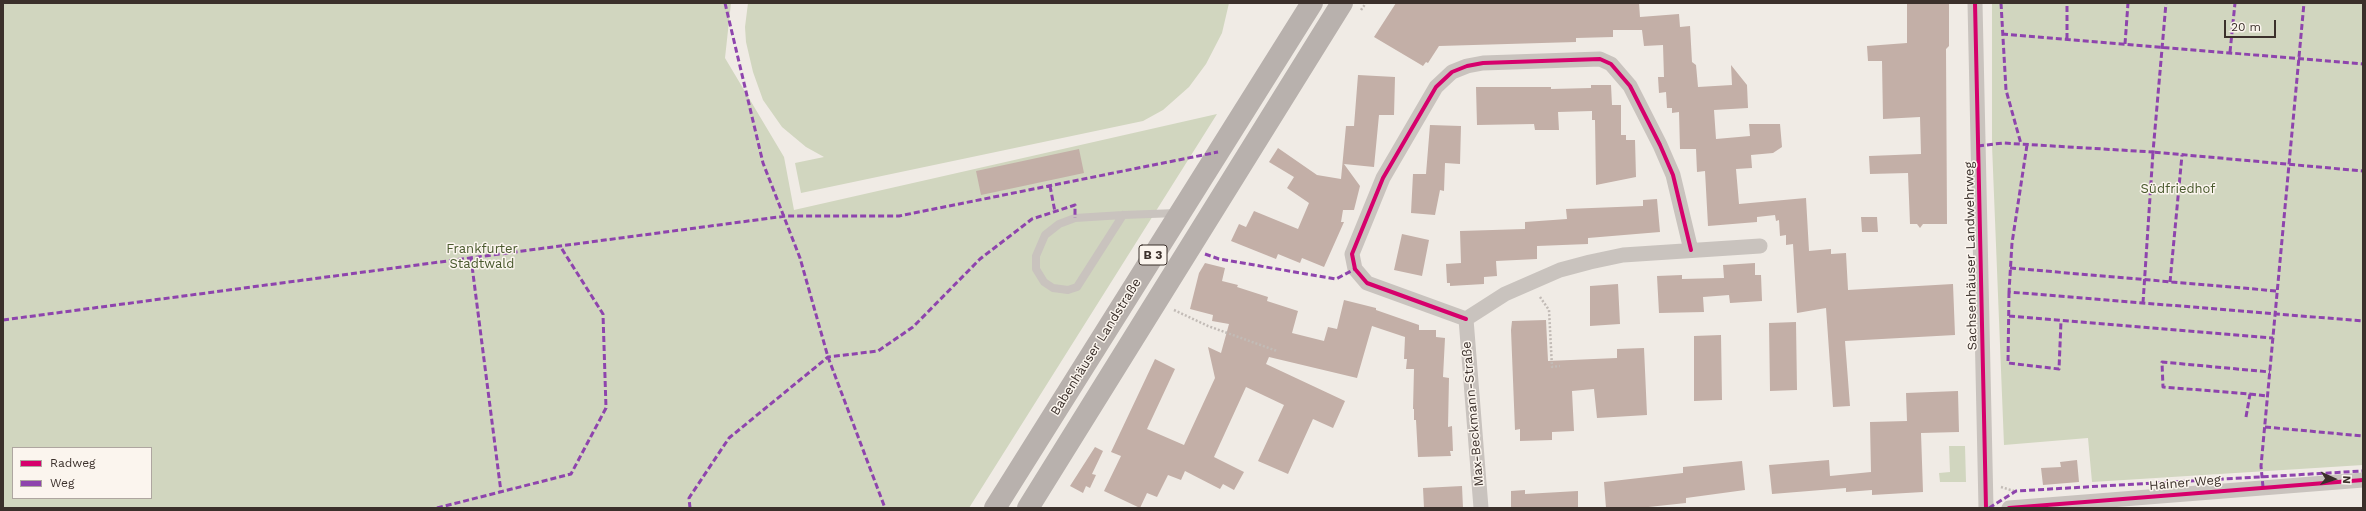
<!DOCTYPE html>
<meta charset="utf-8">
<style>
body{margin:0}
#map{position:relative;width:2366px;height:511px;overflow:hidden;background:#f0ebe5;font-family:"Work Sans",sans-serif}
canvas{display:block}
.frame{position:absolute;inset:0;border:4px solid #3b302b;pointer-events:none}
.legend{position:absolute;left:12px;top:447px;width:140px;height:52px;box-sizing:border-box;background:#fbf5ee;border:1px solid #aea6a0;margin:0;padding:5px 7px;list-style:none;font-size:12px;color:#3b302b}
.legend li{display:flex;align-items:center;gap:8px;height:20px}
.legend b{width:20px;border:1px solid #aea6a0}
.north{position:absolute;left:2314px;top:459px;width:40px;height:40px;-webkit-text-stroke:3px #fbf5ee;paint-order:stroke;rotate:93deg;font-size:11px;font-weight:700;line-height:16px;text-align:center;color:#3b302b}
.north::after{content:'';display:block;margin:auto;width:14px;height:18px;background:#3b302b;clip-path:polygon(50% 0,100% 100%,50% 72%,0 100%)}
.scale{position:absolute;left:2224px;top:20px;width:52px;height:18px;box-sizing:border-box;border:2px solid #3b302b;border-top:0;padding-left:5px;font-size:12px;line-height:14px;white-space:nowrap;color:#3b302b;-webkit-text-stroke:3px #fbf5ee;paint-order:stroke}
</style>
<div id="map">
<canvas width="2366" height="511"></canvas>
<div class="frame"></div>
<ul class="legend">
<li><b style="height:5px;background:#d6006c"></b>Radweg</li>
<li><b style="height:5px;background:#8e44ad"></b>Weg</li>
</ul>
<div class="north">N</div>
<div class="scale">20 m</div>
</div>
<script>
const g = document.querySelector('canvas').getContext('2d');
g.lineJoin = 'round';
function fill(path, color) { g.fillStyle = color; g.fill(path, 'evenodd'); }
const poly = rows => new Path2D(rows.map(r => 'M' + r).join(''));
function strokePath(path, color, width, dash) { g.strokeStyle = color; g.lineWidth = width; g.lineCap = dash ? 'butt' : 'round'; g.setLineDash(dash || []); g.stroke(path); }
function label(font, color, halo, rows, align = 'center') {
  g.font = font + ' "Work Sans",sans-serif'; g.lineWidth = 3; g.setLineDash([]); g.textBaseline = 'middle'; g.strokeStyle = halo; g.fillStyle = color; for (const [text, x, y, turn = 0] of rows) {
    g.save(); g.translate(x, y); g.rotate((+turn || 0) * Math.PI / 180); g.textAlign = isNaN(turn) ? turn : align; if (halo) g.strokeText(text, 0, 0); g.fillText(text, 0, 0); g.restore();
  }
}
const green = poly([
 [3,3,731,3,725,58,784,157,794,210,1217,114,969,508,3,508],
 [13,448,151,448,151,498,13,498],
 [748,3,1229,3,1222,33,1206,64,1189,87,1163,110,1143,121,801,193,795,163,824,157,806,147,782,127,763,100,753,72,746,42,745,27],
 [1992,3,2363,3,2363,465,2092,482,2088,438,2004,445,1992,145],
 [1949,446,1965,446,1966,482,1940,482,1939,473,1950,472]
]);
const building = poly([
 [1396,3,1639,3,1640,17,1679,14,1680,27,1690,26,1692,62,1696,65,1698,87,1732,85,1731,65,1747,85,1748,108,1714,110,1716,139,1750,136,1749,124,1780,124,1782,147,1773,153,1751,155,1752,168,1736,169,1739,204,1806,198,1809,251,1831,249,1831,254,1846,253,1848,290,1953,284,1955,335,1845,341,1850,406,1833,407,1826,308,1797,313,1793,244,1786,245,1786,235,1780,236,1779,220,1776,221,1775,215,1757,217,1757,222,1708,226,1705,171,1697,172,1696,149,1680,149,1679,112,1672,113,1672,108,1667,108,1666,92,1659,93,1658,77,1664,77,1663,45,1644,46,1642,30,1613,30,1613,37,1576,38,1576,42,1439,46,1428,63,1426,62,1423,66,1374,37],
 [1907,3,1949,3,1949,46,1946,49,1947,224,1923,224,1920,228,1917,224,1910,224,1908,173,1870,174,1869,156,1921,154,1920,117,1883,119,1882,61,1868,61,1867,46,1907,43],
 [1358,75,1395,77,1394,115,1379,115,1374,167,1344,164,1360,186,1354,210,1343,210,1341,222,1344,222,1324,267,1302,258,1300,263,1278,254,1276,259,1231,241,1239,224,1246,227,1254,211,1298,229,1309,203,1287,188,1294,177,1269,162,1278,148,1317,175,1341,179,1346,126,1354,126],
 [1591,85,1611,85,1612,105,1621,105,1621,135,1626,135,1626,140,1635,140,1636,177,1596,185,1595,120,1592,120,1592,111,1558,112,1559,130,1535,130,1534,124,1477,125,1476,87,1551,87,1551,89,1591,88],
 [1430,125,1461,126,1460,164,1445,163,1444,191,1440,190,1435,215,1411,213,1413,174,1426,174],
 [1079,149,1084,173,981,195,976,171],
 [1657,199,1660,232,1588,238,1588,244,1537,246,1537,259,1496,261,1497,276,1484,277,1484,284,1450,286,1450,283,1447,283,1446,264,1461,263,1460,231,1525,229,1525,222,1567,219,1566,209,1643,206,1643,200],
 [1861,217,1877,217,1878,232,1862,232],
 [1402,234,1429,240,1422,276,1394,270],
 [1205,263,1225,268,1222,281,1238,285,1237,287,1268,297,1267,301,1298,311,1292,333,1324,341,1328,327,1337,329,1344,300,1376,308,1376,310,1419,325,1419,330,1436,330,1436,337,1445,338,1443,377,1449,378,1448,427,1452,426,1453,451,1450,451,1451,456,1418,457,1416,420,1414,420,1414,409,1413,409,1414,369,1406,369,1407,359,1404,359,1405,337,1372,326,1357,378,1269,357,1266,364,1345,401,1333,428,1313,419,1288,474,1258,461,1284,405,1246,387,1214,457,1244,472,1234,490,1223,484,1220,489,1185,471,1181,480,1168,475,1157,497,1147,493,1140,508,1104,491,1121,456,1111,452,1155,359,1175,369,1147,429,1184,445,1215,378,1208,347,1221,353,1229,324,1212,321,1213,315,1190,309,1199,273],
 [1755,263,1755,275,1761,275,1762,301,1730,303,1729,295,1703,297,1704,312,1659,313,1657,276,1682,275,1682,279,1724,278,1723,265],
 [1618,284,1620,324,1590,326,1590,286],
 [1546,320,1548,361,1617,358,1617,349,1644,348,1647,415,1597,418,1594,389,1572,391,1574,431,1552,432,1552,440,1520,441,1520,429,1515,430,1511,330,1512,321],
 [1796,322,1797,390,1770,391,1769,323],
 [1721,335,1722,400,1694,401,1694,336],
 [1958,391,1959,432,1921,433,1923,492,1872,495,1872,490,1846,492,1846,488,1772,494,1769,465,1829,460,1830,476,1871,472,1870,422,1907,421,1906,393],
 [1095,447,1103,451,1092,474,1096,475,1090,488,1086,486,1083,493,1070,486],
 [2077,460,2079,482,2043,485,2041,468,2061,467,2060,462],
 [1742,461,1745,490,1686,498,1686,503,1639,508,1606,508,1604,482,1683,473,1683,467],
 [1462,486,1463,508,1424,508,1423,488],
 [1525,490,1525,494,1578,491,1578,508,1511,508,1511,491]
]);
const path = poly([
 [1361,10,1366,3],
 [1540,297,1549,310,1552,367,1560,366],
 [1174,310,1208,326,1277,351],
 [2001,487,2014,491]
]);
const lane = poly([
 [1123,215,1077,287,1068,290,1053,288,1044,282,1036,269,1036,256,1045,235,1059,224,1075,218,1123,215],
 [1123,215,1177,213]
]);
const street = poly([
 [1975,3,1986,508],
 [1466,319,1367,283,1355,269,1352,254,1383,178,1436,87,1452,72,1467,66,1483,63,1600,59,1611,64,1630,86,1660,145,1673,175,1691,250],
 [1481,508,1466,319,1505,294,1560,270,1590,262,1623,255,1760,246],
 [2009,508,2363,480]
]);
const primary = poly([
 [995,508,1312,3],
 [1028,508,1342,3]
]);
const quiet = poly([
 [725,3,763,163,800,258,828,357,885,508],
 [2001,3,2006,90,2021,144],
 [2002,34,2363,64],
 [2067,39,2067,3],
 [2125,44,2128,3],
 [2230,52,2235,3],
 [2027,145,2012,243,2009,292,2363,321],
 [1978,146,2003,143,2153,152,2166,3],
 [1050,186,1055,212],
 [1205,254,1219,259,1336,279,1355,269],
 [471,258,501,492],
 [2010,268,2277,291],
 [2170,282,2182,155],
 [2009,292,2008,363,2059,369,2061,321],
 [2143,303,2153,152,2363,171],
 [2009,316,2273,338],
 [3,320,786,216,899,216,1218,152],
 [2250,394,2268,396],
 [2246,417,2250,394,2163,387,2162,362,2270,372],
 [2265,427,2363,436],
 [2263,487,2261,466,2304,3],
 [437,508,571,474,606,408,603,314,560,246],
 [690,508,689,498,729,438,828,357,878,351,913,327,980,259,1032,219,1075,205,1075,218],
 [1989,508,2016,491,2363,471]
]);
const cycleway = poly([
 [1975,3,1986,508],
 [1466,319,1367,283,1355,269,1352,254,1383,178,1436,87,1452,72,1467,66,1483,63,1600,59,1611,64,1630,86,1660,145,1673,175,1691,250],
 [2009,508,2363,480]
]);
const shields = [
 [1153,255,28]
];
const shieldNames = [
 ["B 3",1153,255]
];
const parkNames = [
 ["Südfriedhof",2178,189],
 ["Frankfurter",482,249],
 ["Stadtwald",482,264]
];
const streetNames = [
 ["Sachsenhäuser Landwehrweg",1971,256,-91],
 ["Babenhäuser Landstraße",1096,347,-58],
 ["Max-Beckmann-Straße",1473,414,-95],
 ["Hainer Weg",2185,483,-5]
];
fill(green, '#d1d6bf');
fill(building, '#c3afa7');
strokePath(path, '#c2bbb6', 2.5, [2, 2]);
strokePath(lane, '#c9c3be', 8);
strokePath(street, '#c9c3be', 15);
strokePath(primary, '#b8b1ad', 22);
strokePath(quiet, '#8e44ad', 3, [6, 3]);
strokePath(cycleway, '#d6006c', 4);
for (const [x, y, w] of shields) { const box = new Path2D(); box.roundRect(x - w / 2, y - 10, w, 20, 3); g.fillStyle = '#fbf5ee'; g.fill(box); strokePath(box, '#3b302b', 1); }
label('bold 12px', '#3b302b', null, shieldNames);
label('13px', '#4a5a2e', '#fbf5ee', parkNames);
label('13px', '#3b302b', '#fbf5ee', streetNames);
</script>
